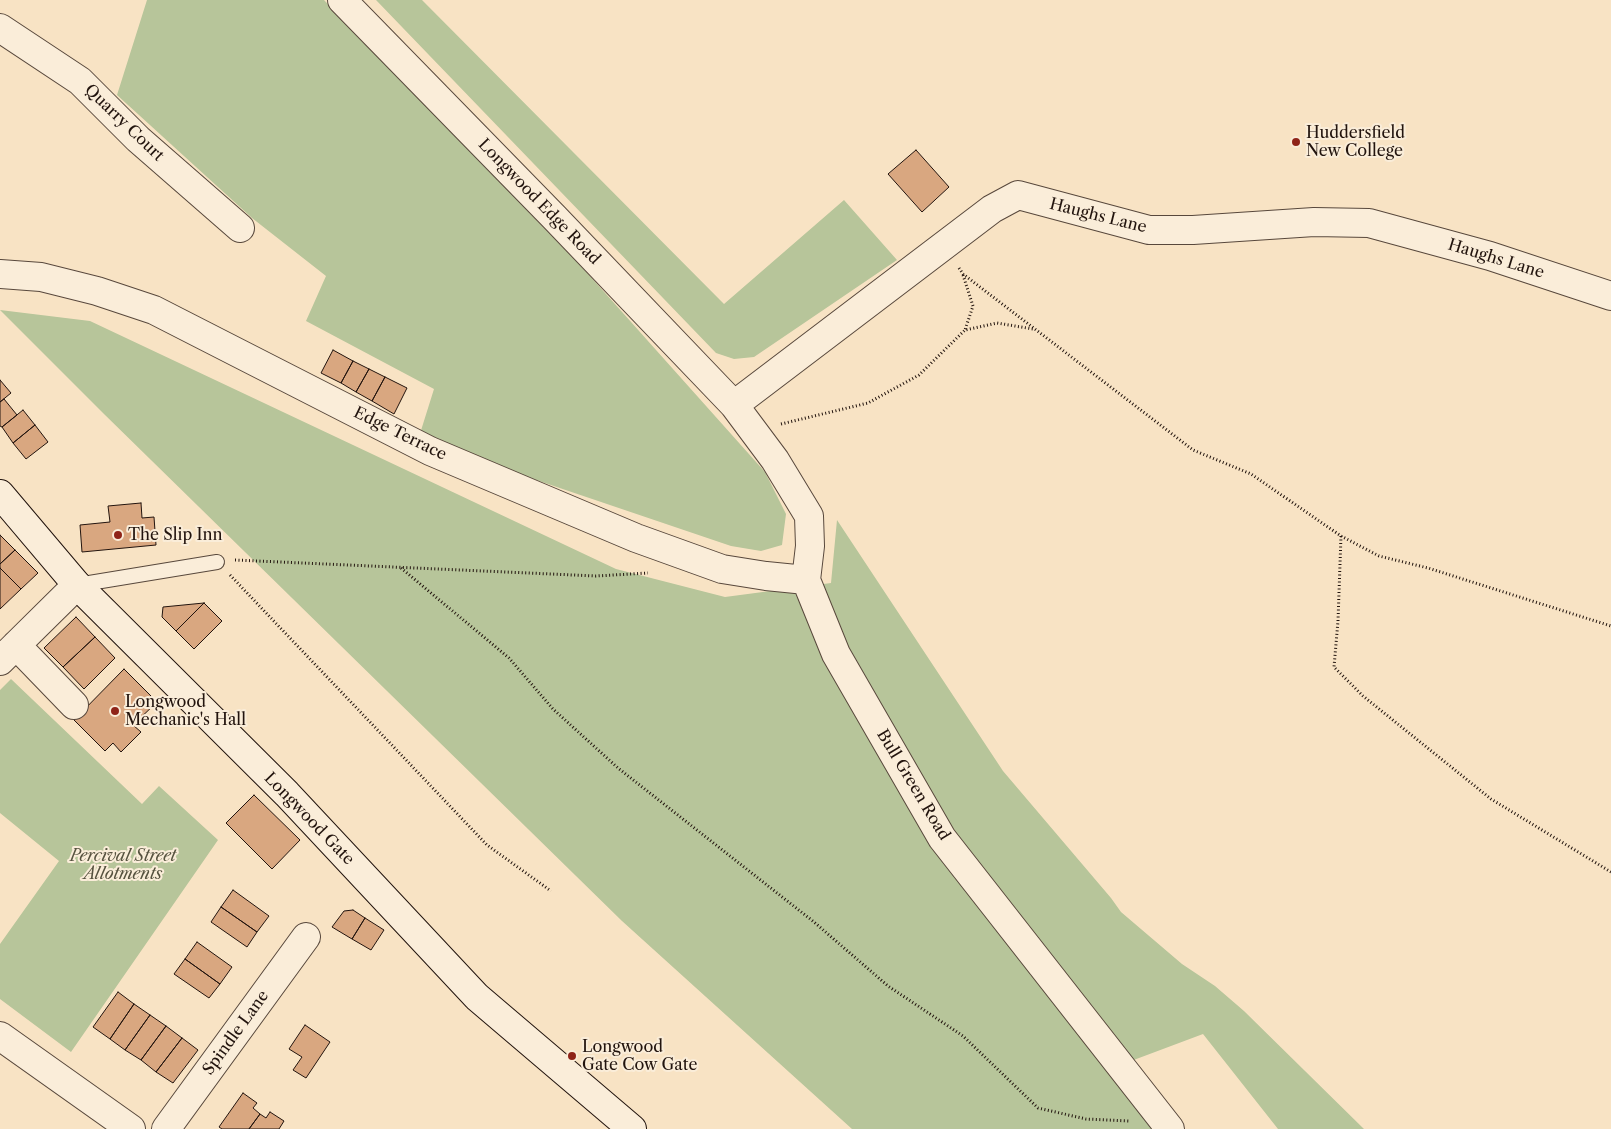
<!DOCTYPE html>
<style>
body{margin:0}
canvas{display:block;background:#f8e3c4}
</style>
<canvas width="1611" height="1129"></canvas>
<script>
const g = document.querySelector('canvas').getContext('2d');
g.lineJoin = 'round';
function fill(path, color) { g.fillStyle = color; g.fill(path, 'evenodd'); }
const poly = rows => new Path2D(rows.map(r => 'M' + r).join(''));
function strokePath(path, color, width, dash) { g.strokeStyle = color; g.lineWidth = width; g.lineCap = dash ? 'butt' : 'round'; g.setLineDash(dash || []); g.stroke(path); }
function label(font, color, halo, rows, align = 'center') {
  g.font = font + ' "Libre Caslon Text",serif'; g.lineWidth = 4; g.setLineDash([]); g.textBaseline = 'middle'; g.strokeStyle = halo; g.fillStyle = color; for (const [text, x, y, turn = 0] of rows) {
    g.save(); g.translate(x, y); g.rotate((+turn || 0) * Math.PI / 180); g.textAlign = isNaN(turn) ? turn : align; if (halo) g.strokeText(text, 0, 0); g.fillText(text, 0, 0); g.restore();
  }
}
const green = poly([
 [147,0,324,0,581,266,765,472,786,514,782,545,761,551,731,546,418,440,434,389,306,321,326,276,252,218,117,95],
 [376,0,422,0,724,304,844,200,897,260,754,357,734,359,716,353],
 [0,310,90,321,616,569,725,597,831,583,837,520,1003,771,1111,898,1121,912,1182,964,1215,986,1244,1011,1364,1129,1278,1129,1203,1034,1123,1064,1161,1129,852,1129,622,921,104,414],
 [11,679,142,804,159,786,218,840,71,1052,0,999,0,944,59,861,0,813,0,690]
]);
const building = poly([
 [916,150,949,187,922,212,888,174,916,150],
 [333,350,353,361,341,383,321,373,333,350],
 [353,361,369,369,356,392,341,383,353,361],
 [369,369,385,377,372,401,356,392,369,369],
 [385,377,407,388,394,414,372,401,385,377],
 [0,380,11,393,0,402,0,380],
 [4,399,17,415,2,427,0,426,0,402,4,399],
 [23,410,35,425,13,443,2,427,23,410],
 [35,425,48,442,26,459,13,443,35,425],
 [141,503,142,518,154,517,156,545,82,552,80,525,110,522,108,506,141,503],
 [0,535,15,550,0,564,0,535],
 [15,550,38,573,21,589,0,568,0,564,15,550],
 [0,568,21,589,0,609,0,568],
 [204,603,176,631,162,617,163,607,204,603],
 [204,603,222,621,194,649,176,631,204,603],
 [76,617,95,637,63,667,44,648,76,617],
 [95,637,115,658,84,689,63,667,95,637],
 [124,669,157,702,133,725,141,732,121,752,113,743,105,751,74,720,124,669],
 [254,795,300,840,272,869,226,823,254,795],
 [233,890,269,916,257,932,221,907,233,890],
 [221,907,257,932,247,947,211,922,221,907],
 [353,910,365,918,352,939,332,927,344,911,353,910],
 [365,918,384,930,371,950,352,939,365,918],
 [197,942,232,967,220,984,185,959,197,942],
 [185,959,220,984,209,998,174,974,185,959],
 [118,992,134,1004,110,1039,93,1027,118,992],
 [134,1004,150,1015,125,1050,110,1039,134,1004],
 [150,1015,166,1026,141,1060,125,1050,150,1015],
 [305,1025,330,1042,306,1078,293,1070,302,1057,289,1049,305,1025],
 [166,1026,182,1038,156,1072,141,1060,166,1026],
 [182,1038,198,1050,173,1083,156,1072,182,1038],
 [243,1093,257,1103,253,1108,260,1114,249,1129,222,1129,219,1127,243,1093],
 [270,1112,284,1121,279,1129,249,1129,260,1114,266,1118,270,1112]
]);
const path = poly([
 [959,268,963,274,1193,450,1251,474,1341,536,1379,556,1428,568,1611,626],
 [963,275,973,306,965,330],
 [781,424,868,403,919,375,965,330,997,323,1033,329],
 [1341,536,1338,621,1334,667,1363,696,1491,799,1611,872],
 [235,560,596,576,648,573],
 [401,568,509,658,553,709,618,768,814,922,888,986,963,1036,1038,1108,1086,1119,1129,1121],
 [230,575,487,845,551,891]
]);
const lane = poly([
 [77,585,217,562]
]);
const street = poly([
 [342,0,554,217,734,405,775,460,809,516,810,546,806,580,836,654,942,838,1170,1129],
 [0,28,80,81,138,139,240,228],
 [0,274,41,277,97,291,154,310,430,451,636,538,722,569,766,576,806,580],
 [734,405,992,209,1018,195,1149,230,1193,230,1314,222,1369,223,1490,256,1611,296],
 [16,645,74,705],
 [0,661,77,585],
 [0,1036,131,1129],
 [166,1129,306,937]
]);
const secondary = poly([
 [0,494,77,585,287,794,477,997,632,1129]
]);
const markers = [
 [1296,142,5,"#8f2418"],
 [118,535,5,"#8f2418"],
 [115,711,5,"#8f2418"],
 [572,1056,5,"#8f2418"]
];
const streetNames = [
 ["Quarry Court",124,123,44],
 ["Longwood Edge Road",539,202,46],
 ["Haughs Lane",1098,216,14],
 ["Haughs Lane",1496,259,17],
 ["Edge Terrace",400,434,26],
 ["Bull Green Road",913,785,59],
 ["Longwood Gate",309,819,46],
 ["Spindle Lane",236,1033,-54]
];
const poiNames = [
 ["Huddersfield",1306,133],
 ["New College",1306,151],
 ["The Slip Inn",128,535],
 ["Longwood",125,702],
 ["Mechanic's Hall",125,720],
 ["Longwood",582,1047],
 ["Gate Cow Gate",582,1065]
];
const parkNames = [
 ["Percival Street",123,856],
 ["Allotments",123,874]
];
fill(green, '#b7c59a');
fill(building, '#d9a780');
strokePath(building, '#22140e', 1);
strokePath(lane, '#58483c', 16);
strokePath(street, '#58483c', 30);
strokePath(secondary, '#22140e', 30);
strokePath(path, '#22140e', 3, [1, 2.5]);
strokePath(lane, '#faedd9', 14);
strokePath(street, '#faedd9', 28);
strokePath(secondary, '#faedd9', 28);
for (const [x, y, r, color] of markers) { const dot = new Path2D(); dot.arc(x, y, r, 0, 2 * Math.PI); g.fillStyle = color; g.fill(dot); strokePath(dot, '#faedd9', 2); }
label('16px', '#22140e', '#faedd9', streetNames);
label('16px', '#22140e', '#faedd9', poiNames, 'left');
label('italic 16px', '#56523f', '#faedd9', parkNames);
</script>
